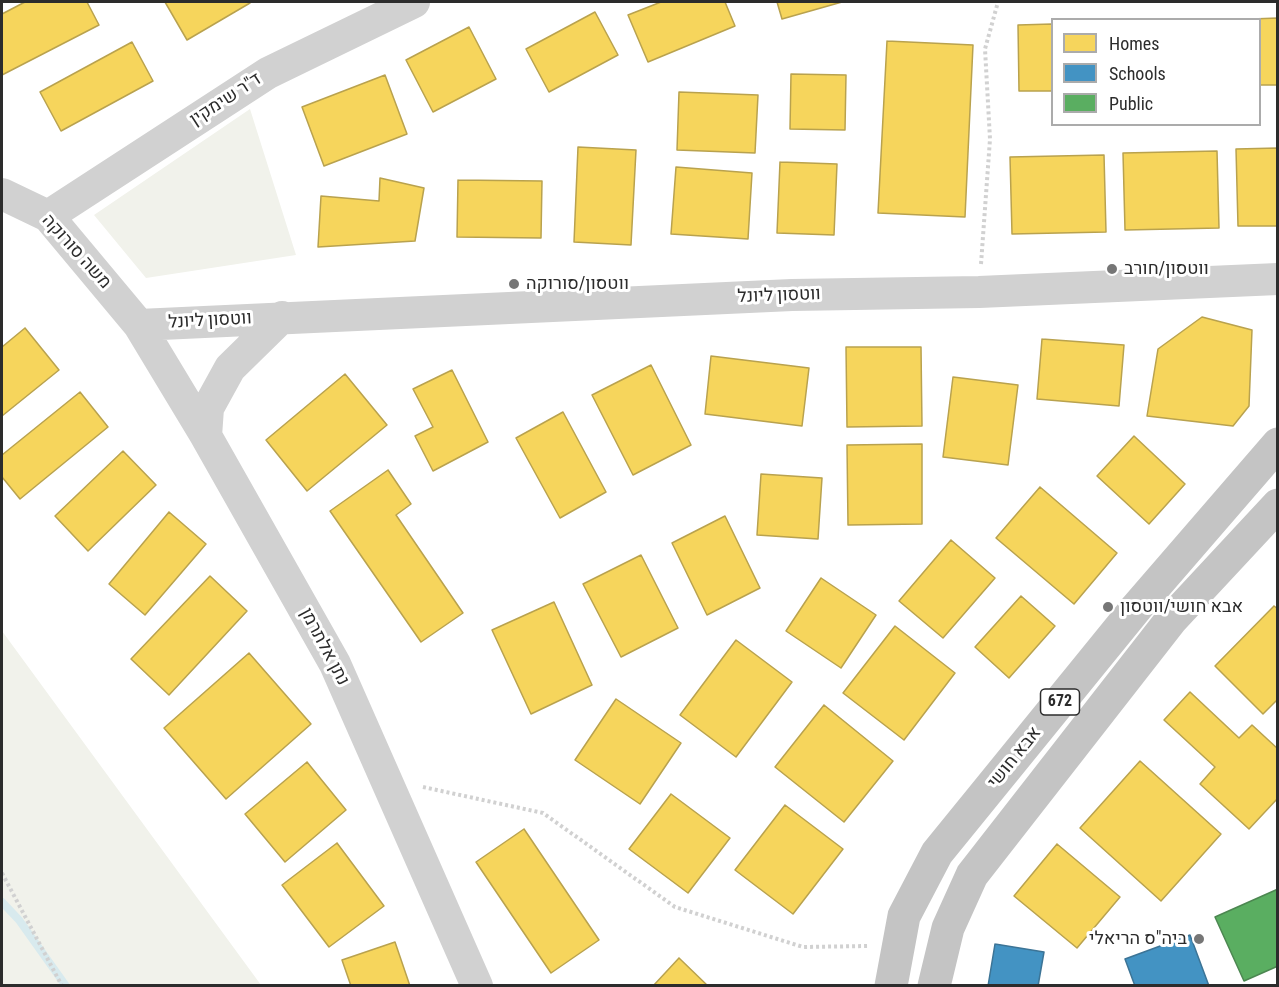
<!DOCTYPE html>
<meta charset="utf-8">
<style>
body{margin:0}
#map{position:relative;width:1279px;height:987px;overflow:hidden;background:#fff;font-family:"Roboto Condensed",sans-serif}
canvas{display:block}
.frame{position:absolute;inset:0;border:3px solid #2c2c2c;pointer-events:none}
.legend{position:absolute;left:1051px;top:18px;width:210px;height:108px;box-sizing:border-box;background:#fff;border:2px solid #ababab;margin:0;padding:8px 10px;list-style:none;font-size:18px;color:#2c2c2c}
.legend li{display:flex;align-items:center;gap:12px;height:30px}
.legend b{width:30px;border:2px solid #ababab}
</style>
<div id="map">
<canvas width="1279" height="987"></canvas>
<div class="frame"></div>
<ul class="legend">
<li><b style="height:16px;background:#f6d55c"></b>Homes</li>
<li><b style="height:16px;background:#4393c3"></b>Schools</li>
<li><b style="height:16px;background:#5aae61"></b>Public</li>
</ul>
</div>
<script>
const g = document.querySelector('canvas').getContext('2d');
g.lineJoin = 'round';
function fill(path, color) { g.fillStyle = color; g.fill(path, 'evenodd'); }
const poly = rows => new Path2D(rows.map(r => 'M' + r).join(''));
function strokePath(path, color, width, dash) { g.strokeStyle = color; g.lineWidth = width; g.lineCap = dash ? 'butt' : 'round'; g.setLineDash(dash || []); g.stroke(path); }
function label(font, color, halo, rows, align = 'center') {
  g.font = font + ' "Roboto Condensed",Heebo,sans-serif'; g.lineWidth = 6; g.setLineDash([]); g.textBaseline = 'middle'; g.strokeStyle = halo; g.fillStyle = color; for (const [text, x, y, turn = 0] of rows) {
    g.save(); g.translate(x, y); g.rotate((+turn || 0) * Math.PI / 180); g.textAlign = isNaN(turn) ? turn : align; if (halo) g.strokeText(text, 0, 0); g.fillText(text, 0, 0); g.restore();
  }
}
const green = poly([
 [250,109,296,255,146,278,94,215],
 [2,631,261,985,2,985]
]);
const homes = poly([
 [25,2,87,2,99,25,2,75,2,14,25,2],
 [165,2,249,2,250,3,187,40,165,2],
 [661,2,725,2,735,26,648,62,628,15,661,2],
 [777,2,842,2,782,19,777,2],
 [595,12,618,55,549,92,526,49,595,12],
 [1278,18,1278,85,1260,85,1260,20,1225,20,1278,18],
 [1052,24,1052,91,1019,91,1018,25,1052,24],
 [469,27,496,79,433,112,406,60,469,27],
 [887,41,973,45,965,217,878,213,887,41],
 [132,42,153,81,61,131,40,92,132,42],
 [791,74,846,75,845,130,790,129,791,74],
 [385,75,407,134,324,166,302,107,385,75],
 [679,92,758,95,755,153,677,150,679,92],
 [578,147,636,150,631,245,574,242,578,147],
 [1278,148,1278,226,1238,226,1236,149,1278,148],
 [1217,151,1219,228,1125,230,1123,153,1217,151],
 [1104,155,1106,232,1012,234,1010,157,1104,155],
 [780,162,837,164,834,235,777,233,780,162],
 [676,167,752,173,748,239,671,234,676,167],
 [380,178,424,188,415,241,318,247,321,196,379,201,380,178],
 [458,180,542,181,541,238,457,237,458,180],
 [1202,317,1252,330,1249,406,1233,426,1147,416,1158,349,1202,317],
 [25,328,59,370,2,416,2,347,25,328],
 [1042,339,1124,345,1119,406,1037,399,1042,339],
 [846,347,921,347,922,426,847,427,846,347],
 [711,356,809,368,802,426,705,414,711,356],
 [651,365,691,445,633,475,592,395,651,365],
 [452,370,488,442,433,471,415,436,433,427,413,389,452,370],
 [345,374,387,425,307,491,266,440,345,374],
 [953,377,1018,385,1008,465,943,457,953,377],
 [80,392,108,427,20,499,2,477,2,455,80,392],
 [563,412,606,492,560,518,516,438,563,412],
 [1134,436,1185,484,1149,524,1097,476,1134,436],
 [922,444,922,524,848,525,847,445,922,444],
 [123,451,156,485,88,551,55,516,123,451],
 [388,470,411,504,396,515,463,613,421,642,330,511,388,470],
 [761,474,822,478,818,539,757,535,761,474],
 [1040,487,1117,553,1074,604,996,538,1040,487],
 [169,512,206,544,145,615,109,584,169,512],
 [725,516,760,588,707,615,672,543,725,516],
 [951,540,995,578,943,638,899,601,951,540],
 [641,555,678,628,621,657,583,584,641,555],
 [210,576,247,611,169,695,131,659,210,576],
 [821,578,876,615,841,668,786,631,821,578],
 [1021,596,1055,626,1009,678,975,647,1021,596],
 [554,602,592,685,531,714,492,630,554,602],
 [1274,606,1278,609,1278,699,1263,714,1215,666,1274,606],
 [895,626,955,673,904,740,843,693,895,626],
 [736,640,792,682,736,757,680,715,736,640],
 [249,653,311,724,226,799,164,728,249,653],
 [1190,692,1239,738,1252,725,1278,749,1278,798,1249,829,1200,784,1215,767,1164,720,1190,692],
 [616,699,681,743,640,804,575,760,616,699],
 [824,705,893,761,844,822,775,767,824,705],
 [1140,761,1221,834,1161,901,1080,828,1140,761],
 [307,762,346,810,285,862,245,814,307,762],
 [671,794,730,838,688,893,629,849,671,794],
 [785,805,843,849,793,914,735,870,785,805],
 [524,829,599,940,551,973,476,862,524,829],
 [337,843,384,906,329,947,282,885,337,843],
 [1057,844,1120,897,1077,948,1014,896,1057,844],
 [395,942,410,986,351,986,342,960,395,942],
 [679,958,708,986,653,986,679,958]
]);
const schools = poly([
 [1190,935,1209,986,1135,986,1125,959,1190,935],
 [995,944,1044,952,1038,986,988,986,995,944]
]);
const public = poly([
 [1278,889,1278,966,1244,981,1215,917,1278,889]
]);
const stream = poly([
 [2,902,19,920,66,986]
]);
const path = poly([
 [981,264,990,139,985,49,998,2],
 [423,787,543,813,675,907,803,947,868,946],
 [2,873,62,986]
]);
const minor = poly([
 [2,194,48,216,139,325,206,436,335,664,477,986],
 [48,216,268,73,414,2],
 [139,325,792,295,979,292,1278,279],
 [206,436,208,408,230,368,282,317]
]);
const primary = poly([
 [891,986,904,916,937,853,1137,607,1278,444],
 [934,986,948,928,972,875,1171,620,1278,505]
]);
const markers = [
 [1112,269,6,"#767676"],
 [514,284,6,"#767676"],
 [1108,607,6,"#767676"],
 [1199,939,6,"#767676"]
];
const shields = [
 [1060,702,39]
];
const shieldNames = [
 ["672",1060,702]
];
const streetNames = [
 ["ד\"ר שימקין",226,100,-33],
 ["משה סורוקה",76,252,48],
 ["ווטסון ליונל",779,296,-2],
 ["ווטסון ליונל",210,321,-3],
 ["נתן אלתרמן",324,647,62],
 ["אבא חושי",1015,758,-51]
];
const poiNames = [
 ["ווטסון/חורב",1124,269],
 ["ווטסון/סורוקה",526,284],
 ["אבא חושי/ווטסון",1120,607],
 ["ביה\"ס הריאלי",1187,939,"right"]
];
fill(green, '#f1f2eb');
fill(homes, '#f6d55c');
strokePath(homes, '#b9a24e', 1.5);
fill(schools, '#4393c3');
strokePath(schools, '#3c7496', 1.5);
fill(public, '#5aae61');
strokePath(public, '#4c8751', 1.5);
strokePath(stream, '#d8eaee', 8);
strokePath(path, '#d1d1d1', 4, [3, 3]);
strokePath(minor, '#d1d1d1', 32);
strokePath(primary, '#c4c4c4', 33);
for (const [x, y, r, color] of markers) { const dot = new Path2D(); dot.arc(x, y, r, 0, 2 * Math.PI); g.fillStyle = color; g.fill(dot); strokePath(dot, '#fff', 2); }
for (const [x, y, w] of shields) { const box = new Path2D(); box.roundRect(x - w / 2, y - 13, w, 26, 4.5); g.fillStyle = '#fff'; g.fill(box); strokePath(box, '#2c2c2c', 1.5); }
label('bold 16px', '#2c2c2c', null, shieldNames);
label('18px', '#2c2c2c', '#fff', streetNames);
label('18px', '#2c2c2c', '#fff', poiNames, 'left');
</script>
